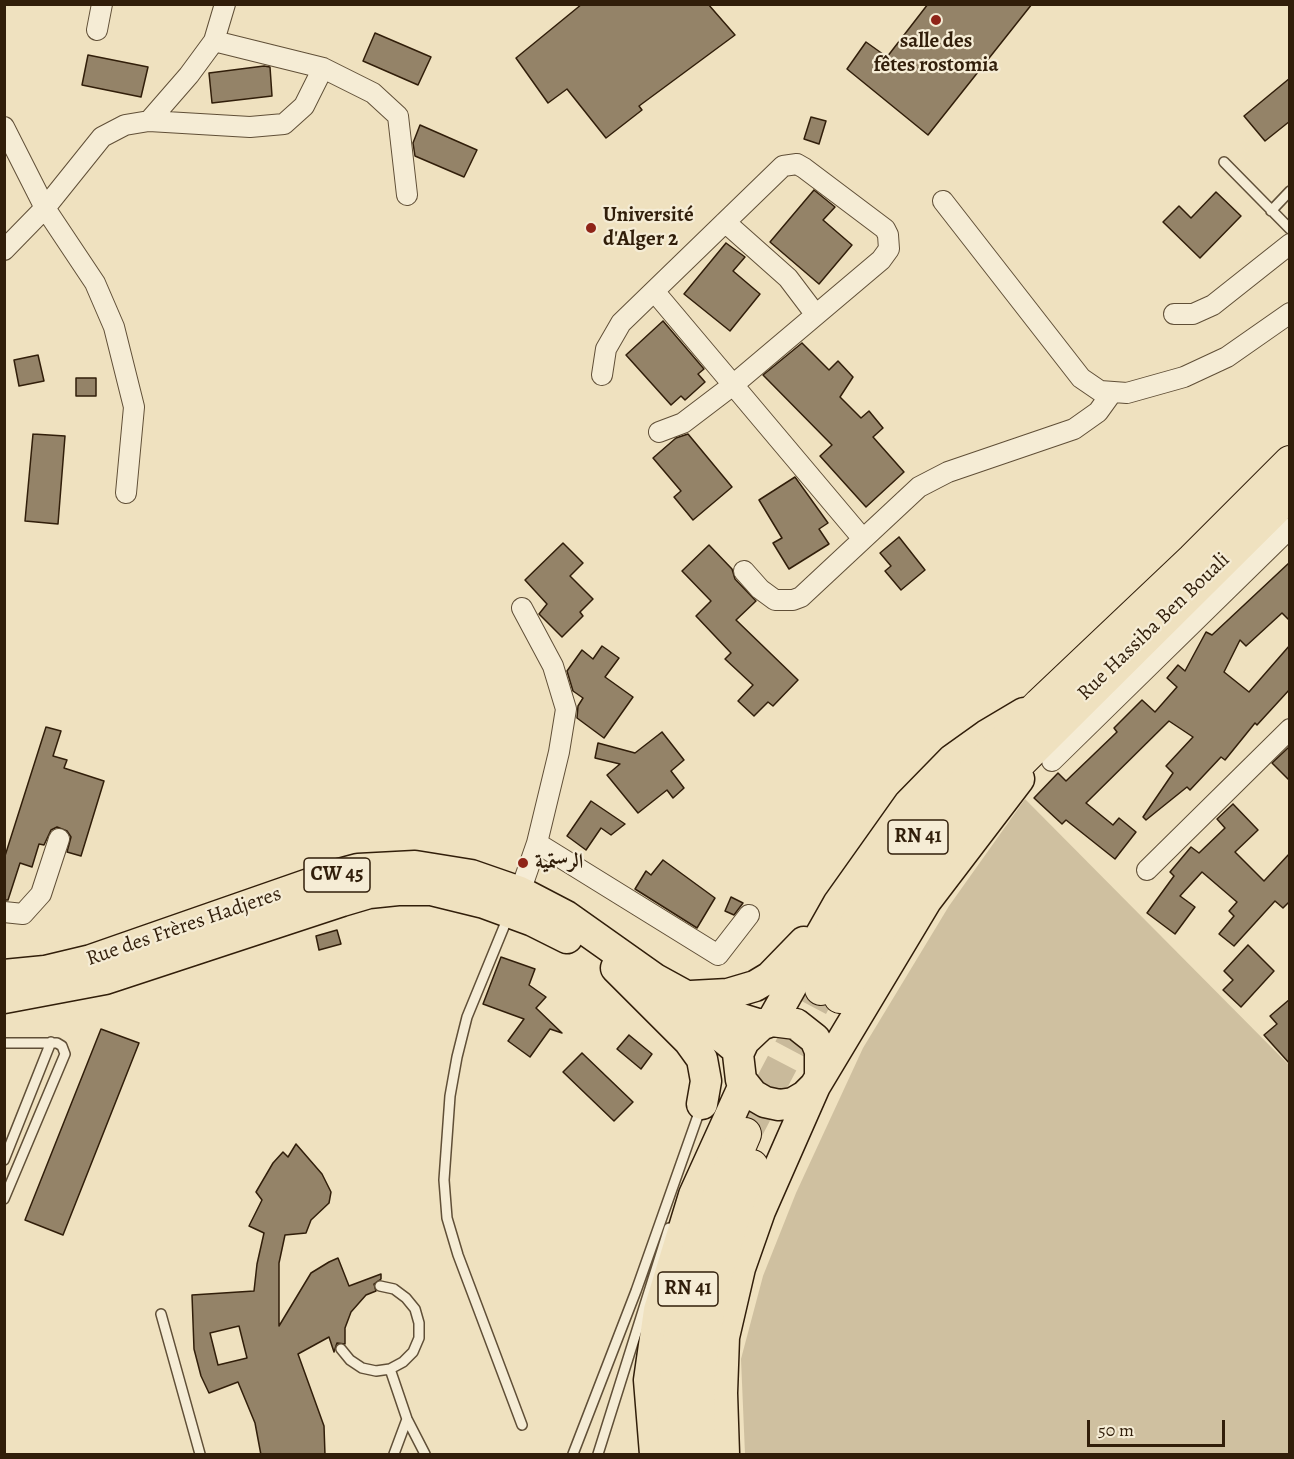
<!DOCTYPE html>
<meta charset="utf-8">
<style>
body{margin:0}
#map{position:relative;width:1294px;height:1459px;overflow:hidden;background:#efe1bf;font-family:Alegreya,serif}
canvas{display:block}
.frame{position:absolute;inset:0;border:6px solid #311e0a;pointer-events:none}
.scale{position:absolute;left:1087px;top:1420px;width:138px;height:27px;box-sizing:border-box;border:3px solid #311e0a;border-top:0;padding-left:8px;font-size:18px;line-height:21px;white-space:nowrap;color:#311e0a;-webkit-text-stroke:4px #f5ecd5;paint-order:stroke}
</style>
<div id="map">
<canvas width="1294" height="1459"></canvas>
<div class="frame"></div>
<div class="scale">50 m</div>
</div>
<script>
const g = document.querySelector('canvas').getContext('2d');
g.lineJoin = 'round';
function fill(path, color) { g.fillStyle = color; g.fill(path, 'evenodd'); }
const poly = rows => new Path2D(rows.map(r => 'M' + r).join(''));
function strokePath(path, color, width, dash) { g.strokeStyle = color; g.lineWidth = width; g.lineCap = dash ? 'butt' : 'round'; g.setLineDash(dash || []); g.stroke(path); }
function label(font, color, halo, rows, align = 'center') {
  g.font = font + ' Alegreya,Amiri,serif'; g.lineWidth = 4.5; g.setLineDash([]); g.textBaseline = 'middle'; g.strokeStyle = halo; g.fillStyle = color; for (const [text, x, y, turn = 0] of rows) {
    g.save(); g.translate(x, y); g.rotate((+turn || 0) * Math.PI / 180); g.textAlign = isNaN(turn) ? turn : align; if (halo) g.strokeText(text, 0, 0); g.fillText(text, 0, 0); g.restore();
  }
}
const green = poly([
 [1025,799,1289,1065,1289,1454,745,1454,741,1359,763,1276,796,1193,863,1048,949,906]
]);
const building = poly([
 [582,4,708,4,735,35,639,106,642,110,606,138,567,89,548,103,516,58,582,4],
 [928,4,1032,4,928,135,847,69,866,42,887,57,928,4],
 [375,33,431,57,418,85,363,61,375,33],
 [88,55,148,67,141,97,82,85,88,55],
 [264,66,270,67,272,96,212,103,209,73,264,66],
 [1290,78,1290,121,1265,141,1244,116,1290,78],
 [811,117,826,121,819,144,804,139,811,117],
 [420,125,477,150,464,177,415,156,413,143,420,125],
 [814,190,835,207,823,220,852,245,819,284,770,242,814,190],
 [1216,192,1241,216,1200,258,1163,222,1179,206,1191,218,1216,192],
 [726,243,745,257,733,271,760,294,730,331,684,294,726,243],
 [663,321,704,369,698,374,705,382,685,400,681,396,671,405,626,355,663,321],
 [802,343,829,370,838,361,853,377,840,397,861,418,869,411,883,428,873,437,904,472,866,507,820,456,832,445,763,375,802,343],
 [38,355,44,381,19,386,14,360,38,355],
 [76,378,96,378,96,396,76,396,76,378],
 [33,434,65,436,58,524,25,521,33,434],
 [688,434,732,487,693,520,674,497,681,491,653,458,676,438,688,434],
 [795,477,828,523,819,529,829,544,789,569,773,543,782,538,759,500,795,477],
 [899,537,925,570,901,590,885,571,891,566,880,553,899,537],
 [563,543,583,563,570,576,593,599,580,612,583,616,562,637,539,614,547,604,525,580,563,543],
 [709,545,732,569,735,579,756,601,736,620,798,680,773,706,768,702,754,716,738,701,753,685,725,659,731,653,696,616,711,601,682,571,709,545],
 [1290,562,1290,621,1282,613,1246,646,1240,640,1224,672,1249,692,1290,645,1290,689,1257,725,1255,723,1225,760,1221,757,1190,790,1187,787,1146,820,1143,817,1173,773,1166,766,1193,737,1169,721,1086,803,1113,825,1119,818,1136,832,1115,859,1066,820,1062,824,1034,798,1058,773,1066,781,1117,732,1114,728,1142,700,1155,712,1177,687,1167,678,1178,665,1185,671,1206,632,1212,635,1290,562],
 [602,646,619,658,605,677,633,697,604,738,577,718,578,706,583,698,573,691,567,671,582,650,593,659,602,646],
 [46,727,61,731,53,756,67,760,64,768,104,781,81,856,67,852,71,837,67,831,57,827,51,830,44,845,39,844,32,867,20,863,8,900,4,900,4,859,46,727],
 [662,732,684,760,671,771,684,788,673,798,667,790,638,813,607,775,620,764,595,758,598,743,635,753,662,732],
 [1290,746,1290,781,1272,763,1290,746],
 [591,801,625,824,611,835,601,828,586,850,567,836,591,801],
 [1233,804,1258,830,1235,852,1264,881,1290,853,1290,901,1283,908,1275,901,1234,946,1219,934,1234,916,1229,911,1237,902,1202,872,1180,896,1195,907,1175,934,1147,913,1174,876,1170,872,1191,847,1199,853,1225,828,1217,819,1233,804],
 [663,860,715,898,697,928,635,889,646,871,651,875,663,860],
 [731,897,743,903,734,915,725,911,731,897],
 [337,930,341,944,319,950,316,936,337,930],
 [1248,945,1274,971,1241,1007,1223,990,1233,980,1224,971,1248,945],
 [501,957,535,969,529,985,546,997,536,1008,562,1033,550,1029,530,1057,508,1041,524,1019,483,1004,501,957],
 [1290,999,1290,1064,1264,1035,1277,1024,1270,1016,1290,999],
 [101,1029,139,1043,63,1235,25,1220,101,1029],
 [629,1035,652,1054,641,1069,617,1049,629,1035],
 [582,1053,633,1102,614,1121,563,1072,582,1053],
 [296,1144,322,1174,331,1192,329,1203,311,1220,306,1233,285,1235,279,1263,279,1326,311,1273,329,1262,338,1258,349,1286,381,1274,381,1279,374,1284,376,1291,366,1295,351,1312,345,1328,345,1344,337,1343,334,1352,329,1337,298,1354,324,1426,325,1455,261,1455,255,1423,238,1382,209,1393,201,1376,194,1349,192,1295,254,1291,257,1264,264,1233,249,1226,262,1200,256,1192,273,1163,283,1152,288,1157,296,1144],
 [239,1326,247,1358,218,1365,210,1333,239,1326]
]);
const trunkTunnel = poly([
 [745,1134,821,989]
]);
const service = poly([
 [1224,162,1290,229],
 [1271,211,1290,191],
 [508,917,467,1017,457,1057,450,1096,444,1180,447,1218,458,1255,522,1425],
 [4,1043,57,1043,62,1046,65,1054,4,1199],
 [4,1160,51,1042],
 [161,1314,200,1454],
 [341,1349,350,1360,362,1368,376,1371,390,1369,403,1362,413,1352,419,1338,419,1323,415,1309,406,1298,394,1289,380,1286],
 [390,1369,407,1419,425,1454],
 [394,1454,407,1419],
 [573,1454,636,1291,701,1107],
 [598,1454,669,1228]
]);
const minor = poly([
 [97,30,102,4],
 [214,41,323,68,373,93,398,116,407,195],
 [149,121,250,127,284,124,304,106,323,68],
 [4,127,45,208,95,283,114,327,134,407,126,493],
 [943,201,1081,378,1100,391,1127,393,1184,377,1227,357,1290,313],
 [725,222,788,278,816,315],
 [4,250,45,208,102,137,125,125,149,121,189,75,214,41,225,4],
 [654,291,863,539],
 [1174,314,1193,314,1213,305,1290,244],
 [602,375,606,349,621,323,783,166,797,164,804,168,885,229,888,235,889,249,881,260,733,385,683,423,659,432],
 [744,571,760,589,775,600,793,600,801,597,919,487,948,472,1074,429,1098,412,1111,394],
 [1052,761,1290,528],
 [537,843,718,955,749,915],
 [1147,870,1290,729],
 [520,892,537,843,559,752,566,709,553,666,522,608],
 [4,912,23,914,41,894,59,839]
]);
const primary = poly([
 [616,968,689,1041,702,1059,706,1081,702,1104],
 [4,975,45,971,91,960,332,876,358,869,415,866,471,875,520,892,566,916,655,979,686,996,722,1013,761,1025],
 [691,996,728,994,755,986,770,977,804,942],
 [4,998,105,979,342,901,369,893,398,890,431,890,484,903,533,921,567,938],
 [688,1009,739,1051],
 [772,1021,838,904,909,804,952,760,987,735,1024,713],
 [820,1075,820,1051,815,1039,796,1024,772,1021,761,1025,744,1041,738,1054,741,1080,753,1095,765,1102,779,1105,793,1103,805,1096,815,1086,926,901,1019,779],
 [655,1454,649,1380,659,1310,694,1195,744,1085],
 [724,1454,722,1393,724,1337,740,1268,760,1211,815,1086]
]);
const trunk = poly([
 [821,989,861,915,933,819,971,775,1040,704,1193,559,1290,462],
 [840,997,880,930,965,817,1290,494],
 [675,1454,673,1412,680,1333,687,1291,703,1233,745,1134],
 [698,1454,699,1370,711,1291,741,1192,752,1166]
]);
const markers = [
 [936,20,6,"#8f2418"],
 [591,228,6,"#8f2418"],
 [523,863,6,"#8f2418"]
];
const shields = [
 [918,837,60],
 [337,875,66],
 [688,1289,60]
];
const shieldNames = [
 ["RN 41",918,837],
 ["CW 45",337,875],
 ["RN 41",688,1289]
];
const poiNames = [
 ["salle des",936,42,"center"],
 ["fêtes rostomia",936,66,"center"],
 ["Université",603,216],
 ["d'Alger 2",603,240],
 ["الرستمية",535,863]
];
const streetNames = [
 ["Rue Hassiba Ben Bouali",1154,627,-44],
 ["Rue des Frères Hadjeres",184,927,-19]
];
fill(green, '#cfc0a0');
fill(building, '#948368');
strokePath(building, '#311e0a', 1.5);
strokePath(trunkTunnel, '#c9ba9b', 32, [32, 16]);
strokePath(service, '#604f37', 12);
strokePath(minor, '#604f37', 22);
strokePath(primary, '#311e0a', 33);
strokePath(trunk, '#311e0a', 34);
strokePath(service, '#f5ecd5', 9);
strokePath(minor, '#f5ecd5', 20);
strokePath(primary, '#efe1bf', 30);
strokePath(trunk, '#efe1bf', 32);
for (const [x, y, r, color] of markers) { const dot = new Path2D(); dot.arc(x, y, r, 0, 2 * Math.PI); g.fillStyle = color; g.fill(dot); strokePath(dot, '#f5ecd5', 2); }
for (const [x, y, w] of shields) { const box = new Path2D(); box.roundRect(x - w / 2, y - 17, w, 34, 4.5); g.fillStyle = '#f5ecd5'; g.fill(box); strokePath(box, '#311e0a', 1.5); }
label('bold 20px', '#311e0a', null, shieldNames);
label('bold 21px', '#311e0a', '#f5ecd5', poiNames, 'left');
label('21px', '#311e0a', '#f5ecd5', streetNames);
</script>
